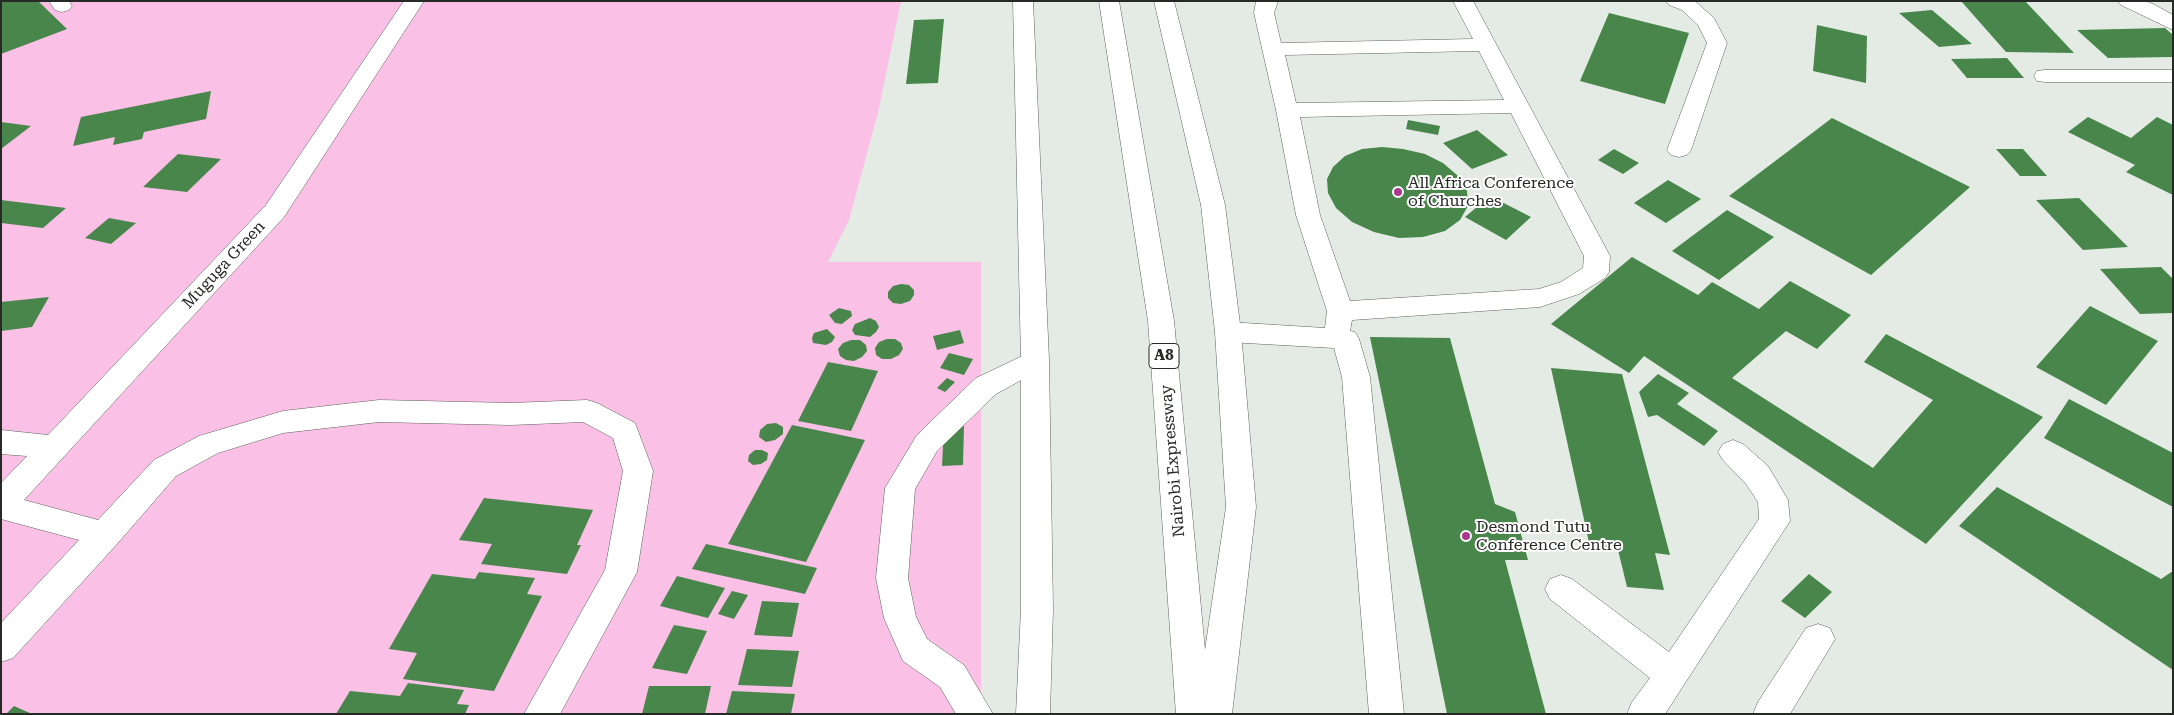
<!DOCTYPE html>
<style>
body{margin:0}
#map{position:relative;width:2174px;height:715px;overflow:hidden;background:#e4ebe4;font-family:"Roboto Serif",serif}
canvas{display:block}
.frame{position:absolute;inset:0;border:2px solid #272926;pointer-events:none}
</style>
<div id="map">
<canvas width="2174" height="715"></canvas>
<div class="frame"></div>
</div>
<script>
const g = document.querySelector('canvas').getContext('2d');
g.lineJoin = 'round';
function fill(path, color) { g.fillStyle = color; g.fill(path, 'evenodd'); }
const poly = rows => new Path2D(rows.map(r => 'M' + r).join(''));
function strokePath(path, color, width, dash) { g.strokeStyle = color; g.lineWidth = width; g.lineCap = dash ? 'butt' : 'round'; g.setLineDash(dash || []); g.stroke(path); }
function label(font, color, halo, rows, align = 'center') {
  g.font = font + ' "Roboto Serif",serif'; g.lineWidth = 4; g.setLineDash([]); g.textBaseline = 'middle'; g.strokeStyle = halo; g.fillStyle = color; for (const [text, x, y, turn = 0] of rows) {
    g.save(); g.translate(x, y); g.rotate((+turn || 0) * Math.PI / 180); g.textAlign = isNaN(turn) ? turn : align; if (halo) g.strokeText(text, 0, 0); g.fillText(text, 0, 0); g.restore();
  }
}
const green = poly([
 [1,1,901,1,878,113,849,220,828,262,981,262,981,714,1,714]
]);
const building = poly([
 [1,1,38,1,67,29,1,54],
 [1961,1,2025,1,2074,53,2006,52],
 [1932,10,1972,44,1939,47,1899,13],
 [1609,13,1689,33,1665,104,1580,81],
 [944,19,938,83,906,84,914,20],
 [1817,25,1867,36,1866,83,1813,71],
 [2165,28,2173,35,2173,57,2108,58,2077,30],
 [2007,58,2024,78,1967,78,1951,59],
 [211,91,206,119,144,132,142,139,113,145,115,137,73,146,81,117],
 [2088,117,2131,138,2157,117,2173,125,2173,195,2126,172,2135,165,2068,132],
 [1832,118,1970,187,1871,275,1729,196],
 [1408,120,1440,126,1438,135,1406,129],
 [1,122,31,126,1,149],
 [1477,130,1508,155,1472,169,1443,143],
 [1382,147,1403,149,1425,154,1443,163,1457,175,1467,191,1468,206,1460,220,1445,231,1423,237,1399,238,1374,232,1352,222,1336,208,1328,193,1327,179,1333,167,1345,156,1362,149],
 [1614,149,1639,163,1623,174,1598,160],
 [1996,149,2023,149,2047,176,2020,176],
 [178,154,221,159,187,192,143,187],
 [1668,180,1701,199,1666,223,1634,203],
 [1490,196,1531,217,1506,240,1465,217],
 [2079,198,2128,247,2083,250,2036,200],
 [1,200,66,208,43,228,1,223],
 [1727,210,1774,237,1719,280,1672,251],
 [109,218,136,223,111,244,85,238],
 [1632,257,1698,295,1712,282,1759,309,1790,281,1851,315,1817,349,1786,331,1732,378,1873,468,1933,400,1864,362,1886,334,2043,417,1926,544,1644,356,1629,373,1551,324],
 [2161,267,2173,279,2173,313,2140,314,2100,269],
 [901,284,909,285,914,290,914,295,910,301,901,304,893,303,888,298,888,292,893,286],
 [49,297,32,327,1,331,1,302],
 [2090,306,2158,341,2106,405,2036,367],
 [839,308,851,311,852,316,842,324,835,323,829,315],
 [870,318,876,321,879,327,876,332,870,337,855,335,852,330,855,324],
 [827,329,835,337,832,342,826,345,813,343,812,338,814,333],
 [960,330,964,343,937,350,933,336],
 [1370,337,1450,338,1495,504,1515,512,1528,560,1505,560,1546,714,1447,714],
 [887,339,895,339,901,343,903,349,899,355,891,359,882,359,876,355,875,348,879,342],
 [851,340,860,340,866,345,867,351,862,357,854,361,846,360,840,356,838,349,843,343],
 [949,353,973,359,964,375,940,368],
 [828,362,878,371,851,431,798,421],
 [1551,368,1622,374,1670,555,1655,553,1664,590,1627,587,1618,550,1590,547],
 [1658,374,1689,393,1677,404,1718,431,1704,446,1657,415,1648,417,1639,392],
 [947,378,955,382,945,392,937,388],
 [2069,399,2173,453,2173,507,2044,438],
 [776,423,783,427,783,434,775,440,766,442,759,437,760,430,767,424],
 [792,425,865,440,806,562,728,544],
 [964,426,963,465,942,466,944,427],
 [755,450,762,450,768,453,767,460,761,464,753,465,748,461,749,455],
 [1997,487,2161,579,2173,571,2173,670,1959,526],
 [484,498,593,510,577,545,581,545,567,574,481,564,492,544,459,540],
 [706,544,817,568,805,594,692,569],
 [479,572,535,578,527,594,542,596,494,691,403,679,417,653,389,649,432,574,475,579],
 [1809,574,1832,592,1805,618,1781,601],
 [677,576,725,588,708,618,660,606],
 [732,591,748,595,734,619,718,614],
 [762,601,799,603,792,637,754,635],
 [674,625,707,631,687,674,652,668],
 [747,649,799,651,792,687,738,685],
 [408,683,464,690,457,704,469,705,465,714,336,714,350,691,400,696],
 [649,686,711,686,705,714,642,714],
 [732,691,795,694,791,714,726,714],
 [14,706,32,714,6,714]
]);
const minor = poly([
 [49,1,69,1,72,6,69,10,62,12,55,10,49,1],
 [404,1,424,1,284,217,24,500,98,520,154,460,199,436,283,411,379,400,511,403,587,400,597,403,635,423,653,471,637,572,560,714,524,714,605,570,623,471,613,438,583,422,511,425,379,422,283,433,218,453,176,476,117,544,13,658,1,662,1,623,79,540,1,519,1,483,27,456,1,454,1,430,48,435,266,205,404,1],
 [1256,1,1278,1,1274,13,1281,43,1473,39,1453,1,1473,1,1610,256,1609,272,1605,278,1579,294,1540,307,1352,320,1350,331,1355,332,1359,339,1370,377,1404,714,1369,714,1342,377,1334,348,1228,342,1218,339,1215,332,1218,325,1228,322,1325,328,1327,311,1296,215,1276,110,1254,13,1256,1],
 [1479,51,1504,100,1296,103,1285,55,1479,51],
 [1511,113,1584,256,1583,268,1561,282,1539,289,1350,301,1320,215,1300,117,1511,113],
 [1666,1,1696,2,1714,18,1727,43,1691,150,1687,155,1679,157,1671,155,1667,150,1707,43,1698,25,1682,10,1669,5,1666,1],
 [2118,1,2146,1,2155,5,2173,15,2173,30,2121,5,2118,1],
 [2045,70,2173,70,2173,82,2045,82,2037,81,2034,76,2037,71,2045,70],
 [1035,350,1045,353,1049,360,1045,367,996,394,937,451,915,489,908,578,916,617,927,639,964,665,993,714,956,714,940,687,903,661,884,618,876,578,885,488,917,435,976,378,1035,350],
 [1733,440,1743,444,1768,466,1788,500,1790,521,1665,714,1627,714,1632,702,1650,678,1550,599,1545,589,1550,579,1561,575,1572,579,1669,652,1759,519,1758,502,1746,484,1723,460,1718,452,1723,444,1733,440],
 [1818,624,1830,628,1835,639,1790,714,1753,714,1758,702,1806,628,1818,624]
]);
const highway = poly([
 [1013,1,1033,1,1049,360,1053,609,1050,714,1016,714,1021,609,1021,360,1013,1],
 [1099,1,1119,1,1174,321,1205,650,1226,507,1215,332,1201,205,1154,1,1174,1,1225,205,1241,332,1256,507,1232,714,1176,714,1148,321,1099,1]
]);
const markers = [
 [1398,192,5,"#ad378d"],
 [1466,536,5,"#ad378d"]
];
const shields = [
 [1164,356,30]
];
const shieldNames = [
 ["A8",1164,356]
];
const poiNames = [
 ["All Africa Conference",1408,183],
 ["of Churches",1408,201],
 ["Desmond Tutu",1476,527],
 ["Conference Centre",1476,545]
];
const streetNames = [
 ["Muguga Green",224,265,-47],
 ["Nairobi Expressway",1173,461,-95]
];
fill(green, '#fac0e5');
fill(building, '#48864b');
strokePath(minor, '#5d635d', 1);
strokePath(highway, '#5d635d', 1);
fill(minor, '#fff');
fill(highway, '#fff');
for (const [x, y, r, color] of markers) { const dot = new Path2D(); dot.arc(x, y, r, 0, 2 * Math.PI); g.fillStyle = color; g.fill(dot); strokePath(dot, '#fff', 2); }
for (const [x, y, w] of shields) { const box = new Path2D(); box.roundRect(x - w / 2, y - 12.5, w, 25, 4); g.fillStyle = '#fff'; g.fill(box); strokePath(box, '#272926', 1); }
label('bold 15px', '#272926', null, shieldNames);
label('16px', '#272926', '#fff', poiNames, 'left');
label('16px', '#272926', '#fff', streetNames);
</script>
